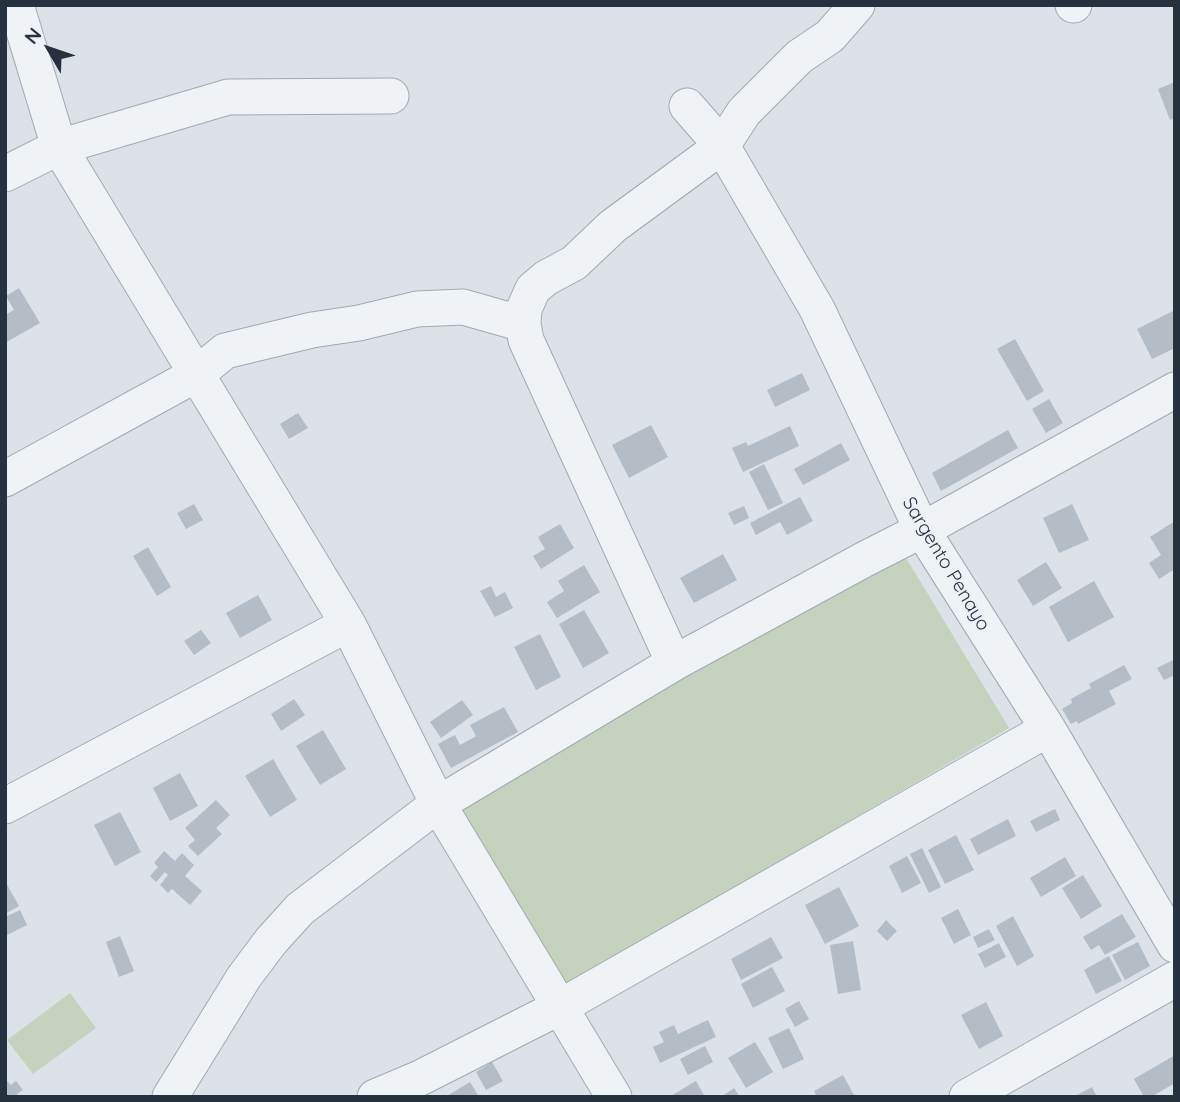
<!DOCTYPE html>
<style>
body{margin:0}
#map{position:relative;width:1180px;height:1102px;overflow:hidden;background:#dde2e8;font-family:Quicksand,sans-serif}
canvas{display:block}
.frame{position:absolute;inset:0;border:7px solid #26313f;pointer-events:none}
.north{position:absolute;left:14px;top:14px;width:70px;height:70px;-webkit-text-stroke:5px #edf1f5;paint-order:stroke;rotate:309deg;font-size:19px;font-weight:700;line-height:28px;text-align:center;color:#26313f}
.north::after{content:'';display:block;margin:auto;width:24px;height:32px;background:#26313f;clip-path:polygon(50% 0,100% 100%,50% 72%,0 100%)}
</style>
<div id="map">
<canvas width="1180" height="1102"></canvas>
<div class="frame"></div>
<div class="north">N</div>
</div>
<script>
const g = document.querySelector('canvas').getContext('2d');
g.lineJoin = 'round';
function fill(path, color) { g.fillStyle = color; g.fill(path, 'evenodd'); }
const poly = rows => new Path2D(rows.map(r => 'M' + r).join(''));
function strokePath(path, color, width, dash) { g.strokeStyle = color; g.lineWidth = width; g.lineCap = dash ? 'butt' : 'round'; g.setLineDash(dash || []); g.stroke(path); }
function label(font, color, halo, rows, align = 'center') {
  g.font = font + ' Quicksand,sans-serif'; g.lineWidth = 5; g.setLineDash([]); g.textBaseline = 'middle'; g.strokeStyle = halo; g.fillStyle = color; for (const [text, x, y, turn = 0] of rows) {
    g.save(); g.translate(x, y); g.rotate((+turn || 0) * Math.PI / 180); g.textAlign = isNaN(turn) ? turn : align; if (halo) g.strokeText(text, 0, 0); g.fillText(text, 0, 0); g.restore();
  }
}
const green = poly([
 [897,543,1009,728,564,987,454,795],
 [70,993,96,1028,33,1074,7,1040]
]);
const building = poly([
 [1175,82,1175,118,1170,120,1158,89],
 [19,288,40,323,5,343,5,315,14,310,6,296],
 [1175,310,1175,348,1152,359,1137,329],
 [1015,339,1044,391,1027,401,997,349],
 [802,373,810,390,775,407,767,390],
 [1049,399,1063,423,1046,433,1032,409],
 [298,413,308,428,289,439,280,424],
 [651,425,668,457,629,478,612,445],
 [790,426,799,446,743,472,732,448,746,442,748,446],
 [1008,430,1018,448,941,491,932,473],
 [841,443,850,460,803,485,794,469],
 [764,464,783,503,768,510,749,472],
 [800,497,813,521,787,535,780,522,756,535,750,523],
 [194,504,203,520,186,529,177,513],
 [1072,504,1089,540,1059,553,1043,518],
 [744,506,749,518,734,525,728,513],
 [1175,521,1175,569,1159,579,1149,563,1161,555,1150,537],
 [560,524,574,548,541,569,533,556,545,549,538,537],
 [148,547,171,587,157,596,133,556],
 [723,554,737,580,694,603,680,578],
 [1046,562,1062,588,1033,606,1017,580],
 [584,565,600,592,557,618,547,602,564,591,558,581],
 [1094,581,1114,617,1068,642,1049,607],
 [491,586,496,597,505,592,513,608,495,617,480,591],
 [258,595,272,620,240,638,226,613],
 [584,610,609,653,583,668,559,624],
 [201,630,211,643,194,655,184,641],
 [540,634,561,677,536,690,514,647],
 [1175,659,1175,675,1164,680,1157,668],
 [1124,665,1132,679,1109,691,1116,704,1078,724,1077,721,1071,724,1062,709,1072,703,1071,699,1091,688,1089,684],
 [294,699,305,715,281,731,271,714],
 [462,700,473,715,441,738,430,722],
 [504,707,518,732,451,768,438,744,455,735,460,745,476,736,470,725],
 [323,730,346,769,320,785,296,746],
 [273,759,297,800,270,817,245,776],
 [180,773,198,806,170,821,153,788],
 [216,800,230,815,216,828,222,834,198,856,188,846,195,840,185,828],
 [1055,809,1060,820,1036,832,1030,821],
 [120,812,141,852,115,866,94,825],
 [1008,819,1016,836,978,855,970,839],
 [956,835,974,870,945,884,928,850],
 [922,848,941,887,929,893,910,854],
 [164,851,175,861,182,853,194,865,185,876,202,891,190,905,172,889,168,893,160,885,168,875,165,872,156,882,150,876,158,867,154,863],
 [907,856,921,883,902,893,889,866],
 [1065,857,1076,876,1041,897,1030,878],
 [1083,875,1102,906,1081,919,1062,888],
 [5,881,19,906,5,914],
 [839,887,859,926,825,944,805,905],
 [958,909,971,935,954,944,941,918],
 [20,910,27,925,5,936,5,917],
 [1122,914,1136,937,1105,955,1099,945,1091,950,1083,937],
 [1013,916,1034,956,1017,966,996,926],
 [886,920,897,931,887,941,877,931],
 [989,929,995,940,978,948,973,937],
 [120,936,134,971,119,977,106,942],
 [771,937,783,958,741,980,731,959],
 [853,941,861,990,838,994,830,945],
 [1138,942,1150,966,1125,980,1112,955],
 [999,943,1006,957,985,968,978,954],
 [1109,956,1122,981,1096,994,1084,970],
 [772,967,785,991,753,1008,741,984],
 [799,1001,809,1019,795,1027,785,1009],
 [986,1002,1003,1036,979,1049,961,1015],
 [708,1020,716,1037,660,1063,653,1047,664,1042,659,1032,674,1025,678,1034],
 [789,1028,804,1059,783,1069,768,1038],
 [755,1042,773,1072,746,1088,728,1058],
 [705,1046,713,1062,688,1075,680,1059],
 [1175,1055,1175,1083,1151,1097,1144,1097,1134,1079],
 [492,1062,503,1081,486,1090,476,1072],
 [843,1075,855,1097,817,1097,814,1091],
 [5,1079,11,1085,16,1081,23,1090,17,1094,20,1097,7,1097,5,1095],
 [696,1081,705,1097,669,1097],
 [470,1082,479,1097,445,1097],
 [1092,1087,1097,1097,1073,1097],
 [734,1088,740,1097,721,1097]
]);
const minor = poly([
 [16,5,59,147,348,624,438,804,614,1097],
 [1073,5,1074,5],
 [687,106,722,146,817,309,922,530,1048,729,1175,945],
 [5,174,59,147,228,97,391,96],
 [5,479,197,374,225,351,312,330,359,323,417,309,463,307,523,324],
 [674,663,526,340,523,324,524,309,533,289,546,278,574,263,613,226,722,146,744,112,799,57,830,36,857,5],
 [5,806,348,624],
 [170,1097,244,977,271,941,300,909,438,804,674,663,865,559,922,530,1175,390],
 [375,1097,420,1078,560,1007,1048,729],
 [967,1097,1175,979]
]);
const streetNames = [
 ["Sargento Penayo",946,564,59]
];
fill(green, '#c5d2be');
fill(building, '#b4bcc5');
strokePath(minor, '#a2a9b2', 37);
strokePath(minor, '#f0f3f6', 35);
label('19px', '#26313f', '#edf1f5', streetNames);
</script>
